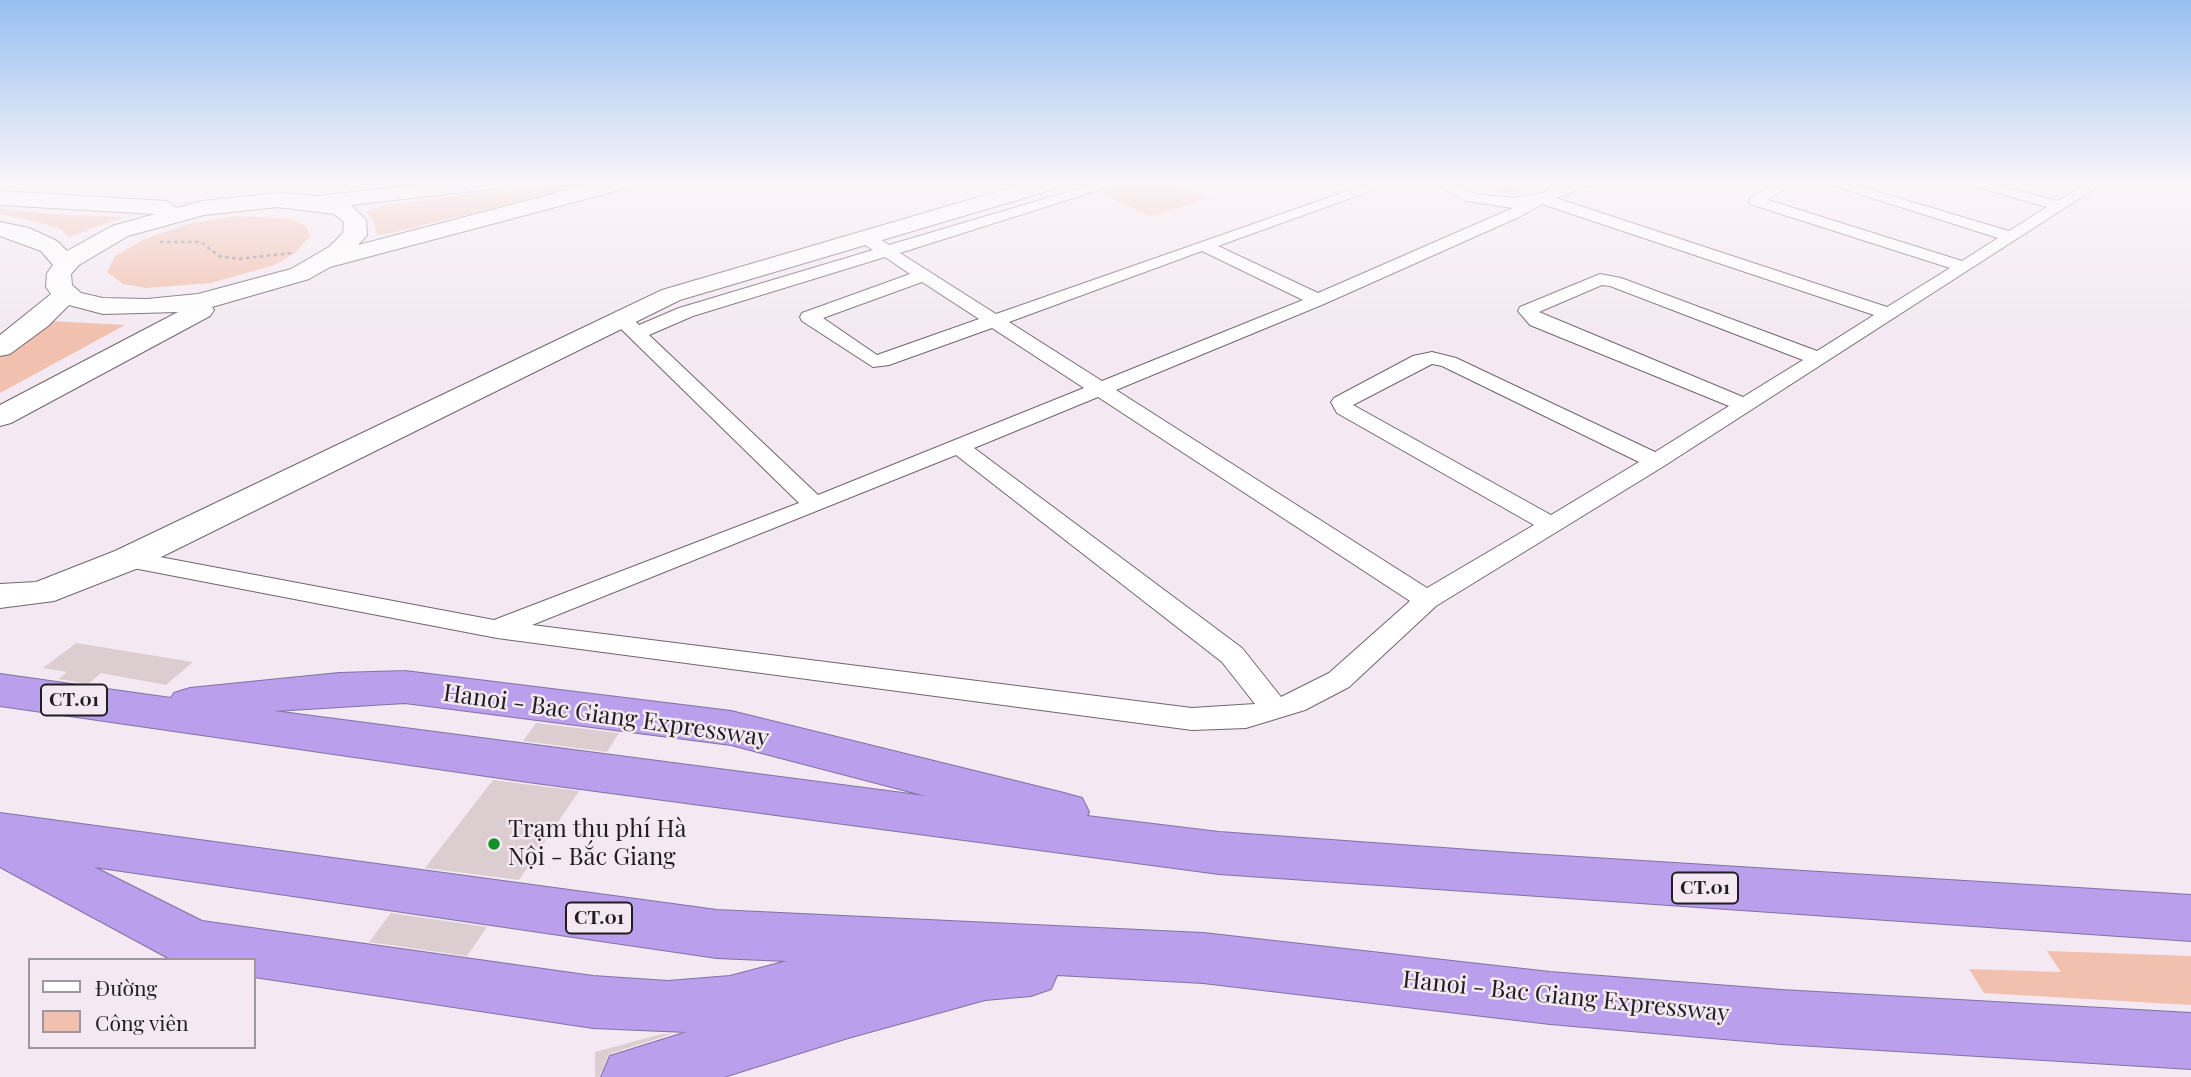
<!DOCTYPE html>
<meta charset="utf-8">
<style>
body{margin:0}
#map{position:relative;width:2191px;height:1077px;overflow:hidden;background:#f4e9f2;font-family:"Playfair Display",serif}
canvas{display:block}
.legend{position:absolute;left:28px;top:958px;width:228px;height:91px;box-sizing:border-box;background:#f4e9f2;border:2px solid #9f979e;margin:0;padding:9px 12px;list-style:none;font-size:21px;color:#201c1f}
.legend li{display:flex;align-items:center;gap:14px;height:35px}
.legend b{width:35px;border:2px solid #9f979e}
</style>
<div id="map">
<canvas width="2191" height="1077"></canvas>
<ul class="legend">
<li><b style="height:9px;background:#fff"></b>Đường</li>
<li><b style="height:19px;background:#f1c0ae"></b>Công viên</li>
</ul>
</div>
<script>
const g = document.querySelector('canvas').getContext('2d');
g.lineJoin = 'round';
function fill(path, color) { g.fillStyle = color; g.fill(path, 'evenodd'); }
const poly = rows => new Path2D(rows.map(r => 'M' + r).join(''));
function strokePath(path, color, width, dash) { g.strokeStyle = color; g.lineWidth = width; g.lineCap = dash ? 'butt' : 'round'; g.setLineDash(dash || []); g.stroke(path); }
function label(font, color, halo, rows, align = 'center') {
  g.font = font + ' "Playfair Display",serif'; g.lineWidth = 5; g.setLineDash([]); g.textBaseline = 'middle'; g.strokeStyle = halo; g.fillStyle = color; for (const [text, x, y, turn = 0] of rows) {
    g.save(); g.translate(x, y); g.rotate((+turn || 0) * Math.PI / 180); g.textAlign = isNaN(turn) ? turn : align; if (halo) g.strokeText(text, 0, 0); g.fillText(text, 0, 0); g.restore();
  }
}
const green = poly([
 [562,182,599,182,391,233,377,235,374,221,366,212,382,206],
 [1131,182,1173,182,1210,198,1151,217,1098,192],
 [1469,182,1530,182,1531,183,1525,190,1508,193,1487,190],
 [0,208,50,214,125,217,69,237,62,230,42,223,0,214],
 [236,216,293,219,307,227,310,236,295,253,274,265,211,283,146,288,123,284,107,272,115,256,145,239,188,224],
 [52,321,125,325,0,393,0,357,24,336],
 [2047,951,2191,956,2191,1005,1984,993,1969,969,2061,972]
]);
const building = poly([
 [76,643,193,662,166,685,101,673,88,684,58,679,67,672,43,668],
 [536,723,619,733,607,752,523,741],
 [493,780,579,791,519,880,425,868],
 [391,913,487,927,467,956,369,942],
 [662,1034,672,1034,609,1054,599,1077,595,1077,595,1052]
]);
const path = poly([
 [160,242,201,242,219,256,238,259,291,253]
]);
const street = poly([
 [1101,182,1124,182,900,253,996,314,1373,182,1395,182,1218,246,1318,293,1513,208,1466,201,1432,182,1451,182,1475,194,1514,198,1543,193,1548,190,1547,182,1563,182,1563,185,1600,182,1556,198,1887,307,1950,268,1750,204,1750,198,1778,182,1796,182,1768,200,1962,261,1998,238,1822,182,1845,182,2009,231,2047,207,1960,182,1985,182,2058,201,2088,182,2105,182,1664,466,1436,606,1349,687,1305,710,1246,728,1192,730,497,638,128,567,119,564,115,559,119,554,128,551,494,620,799,503,619,327,617,323,619,319,633,319,639,325,679,308,873,250,860,242,860,234,872,234,889,245,1101,182],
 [1542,204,1874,315,1817,351,1621,278,1600,274,1520,307,1518,311,1530,325,1729,406,1655,452,1456,358,1432,352,1413,356,1334,398,1331,402,1337,413,1534,525,1427,588,1116,390,1324,304,1519,217,1542,204],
 [1202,251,1303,300,1102,381,1009,322,1202,251],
 [885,257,910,274,802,313,800,317,802,321,873,367,889,365,992,328,1084,388,818,495,649,335,693,316,885,257],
 [922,282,979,319,877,355,823,318,922,282],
 [1602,285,1610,286,1803,360,1743,397,1539,312,1602,285],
 [1432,364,1442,366,1639,462,1551,515,1353,405,1432,364],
 [1098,397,1410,601,1329,673,1281,697,1242,648,974,448,1098,397],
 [956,455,1222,662,1255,704,1192,708,532,625,956,455]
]);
const secondary = poly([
 [441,182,510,182,499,188,351,205,366,220,367,235,358,245,598,182,634,182,631,187,330,267,309,279,212,307,214,310,210,316,11,423,0,426,0,405,178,312,103,314,69,305,48,326,10,354,0,356,0,335,51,294,46,287,47,273,53,265,41,251,0,236,0,222,29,228,57,241,67,251,112,226,155,214,0,205,0,191,166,201,177,208,202,201,278,193,318,196,441,182],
 [278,207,334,214,344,222,343,233,329,247,291,269,198,294,147,299,103,298,81,293,72,285,71,274,79,265,128,236,204,215,278,207],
 [1030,182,1064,182,1061,187,680,300,141,567,54,601,0,608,0,584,36,582,115,551,662,290,1030,182]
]);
const highway = poly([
 [405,671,731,711,1064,793,1082,798,1089,812,1087,816,1219,832,1513,853,2191,895,2191,941,1219,874,528,782,0,706,0,674,171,698,174,693,190,688,339,673,405,671],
 [405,703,731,745,926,796,274,711,405,703],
 [0,813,717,910,1203,933,1550,972,1781,990,2191,1013,2191,1069,1781,1044,1550,1024,1203,983,1057,975,1051,989,1031,996,985,1000,848,1038,724,1077,601,1077,610,1056,687,1032,593,1028,254,977,254,960,172,960,0,867,0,813],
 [94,867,717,958,787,961,730,976,668,981,593,976,202,921,94,867]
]);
const markers = [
 [494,844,7,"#0f9326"]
];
const shields = [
 [74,700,66],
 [1705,888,66],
 [599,918,66]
];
const shieldNames = [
 ["CT.01",74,700],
 ["CT.01",1705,888],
 ["CT.01",599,918]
];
const nearStreetnames = [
 ["Hanoi - Bac Giang Expressway",606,716,8],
 ["Hanoi - Bac Giang Expressway",1566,997,6]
];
const nearPoinames = [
 ["Trạm thu phí Hà",508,830],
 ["Nội - Bắc Giang",508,858]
];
fill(green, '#f1c0ae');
fill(building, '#dcced0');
strokePath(street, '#70666e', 2);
strokePath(secondary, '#70666e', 2);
strokePath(highway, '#8371a4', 2);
strokePath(path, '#948c93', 2.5, [3.5, 3.5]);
fill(street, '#fff');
fill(secondary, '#fff');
fill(highway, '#b99fec');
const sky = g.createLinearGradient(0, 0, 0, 333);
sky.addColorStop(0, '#97c0f1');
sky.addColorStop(0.55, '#faf5f9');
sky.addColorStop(1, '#faf5f900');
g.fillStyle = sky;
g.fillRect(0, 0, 2191, 333);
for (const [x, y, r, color] of markers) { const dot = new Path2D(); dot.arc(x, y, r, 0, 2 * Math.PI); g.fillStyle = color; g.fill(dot); strokePath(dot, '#f4e9f2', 2.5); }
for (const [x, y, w] of shields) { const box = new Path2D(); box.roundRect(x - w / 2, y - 15.5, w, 31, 5); g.fillStyle = '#f4e9f2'; g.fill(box); strokePath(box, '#201c1f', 2); }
label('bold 19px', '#201c1f', null, shieldNames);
label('24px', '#201c1f', '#f4e9f2', nearStreetnames);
label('24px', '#201c1f', '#f4e9f2', nearPoinames, 'left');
</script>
